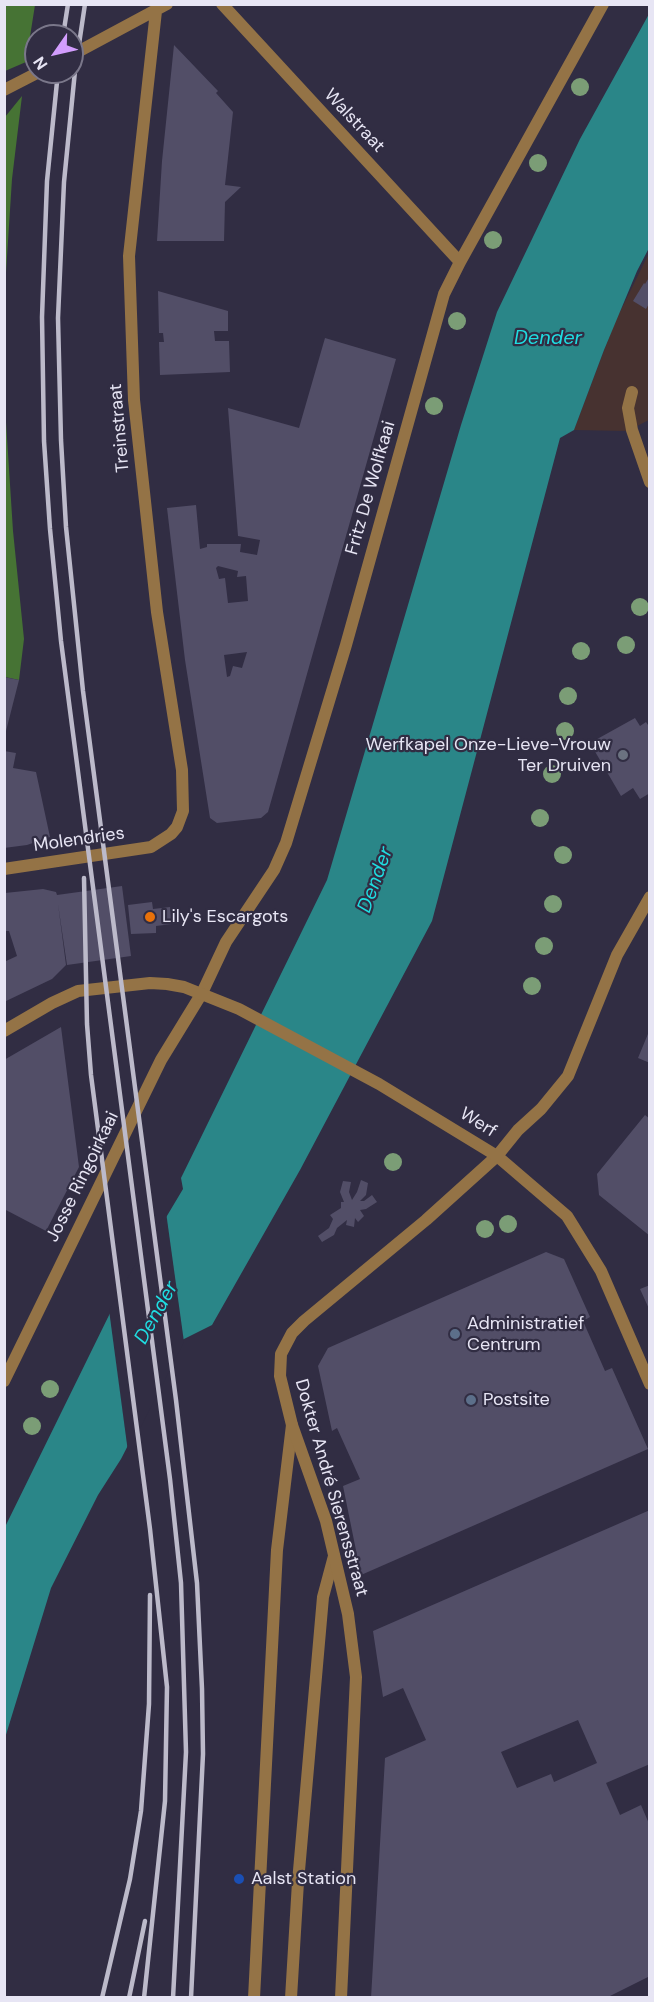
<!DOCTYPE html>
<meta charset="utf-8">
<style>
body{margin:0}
#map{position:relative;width:654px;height:2002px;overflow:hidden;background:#312d43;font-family:"DM Sans",sans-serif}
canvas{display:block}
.frame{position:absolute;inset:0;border:6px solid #e7e5f4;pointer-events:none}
.north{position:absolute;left:24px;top:24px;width:60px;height:60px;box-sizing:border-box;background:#312d43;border:2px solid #7a778a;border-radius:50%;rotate:236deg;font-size:16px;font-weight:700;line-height:24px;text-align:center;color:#e7e5f4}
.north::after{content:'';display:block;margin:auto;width:21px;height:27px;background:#d29dfd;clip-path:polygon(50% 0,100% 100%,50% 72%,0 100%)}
</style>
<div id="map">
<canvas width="654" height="2002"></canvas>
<div class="frame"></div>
<div class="north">N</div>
</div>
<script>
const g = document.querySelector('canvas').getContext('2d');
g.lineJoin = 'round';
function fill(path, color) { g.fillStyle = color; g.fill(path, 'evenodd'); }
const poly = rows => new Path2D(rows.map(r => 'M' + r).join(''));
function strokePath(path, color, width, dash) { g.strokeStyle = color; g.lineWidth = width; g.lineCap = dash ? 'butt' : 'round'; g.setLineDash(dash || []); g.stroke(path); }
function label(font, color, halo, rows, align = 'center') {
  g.font = font + ' "DM Sans",sans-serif'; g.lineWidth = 4.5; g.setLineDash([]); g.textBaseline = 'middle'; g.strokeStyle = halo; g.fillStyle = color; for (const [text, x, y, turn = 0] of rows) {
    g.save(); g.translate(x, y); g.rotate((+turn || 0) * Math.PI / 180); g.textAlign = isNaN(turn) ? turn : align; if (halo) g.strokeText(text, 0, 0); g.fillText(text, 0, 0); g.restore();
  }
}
const industrial = poly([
 [649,253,649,420,627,431,574,430,614,324]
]);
const forest = poly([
 [4,5,35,5,26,62,5,71],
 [22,96,12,179,5,288,5,117],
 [4,391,13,531,24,639,19,680,5,677]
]);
const water = poly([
 [649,14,649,248,637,271,604,350,574,430,560,438,432,921,300,1170,212,1325,182,1340,121,1459,98,1495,51,1588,5,1738,5,1527,115,1303,183,1189,181,1178,327,880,461,425,497,312,580,139]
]);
const pier = poly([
 [166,1212,184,1342,128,1452,109,1310]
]);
const building = poly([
 [174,45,218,91,216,93,233,112,225,185,241,187,225,202,224,241,157,241,162,161],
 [650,276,650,302,646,309,633,301,644,283,645,284],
 [158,291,228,311,228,331,214,331,215,341,229,341,230,372,160,375,159,342,164,342,163,333,159,333],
 [325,338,396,359,268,812,261,818,217,823,210,818,185,660,167,508,196,505,200,549,207,547,207,544,241,544,240,552,257,555,260,540,238,536,228,408,299,428],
 [218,566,238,571,237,577,246,576,248,601,228,603,225,578,219,579,216,568],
 [247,652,242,668,233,666,230,676,227,677,224,655],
 [4,677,19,680,5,735,4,735],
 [635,718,640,726,646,722,650,728,650,793,640,799,633,788,621,796,590,743],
 [4,751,16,753,13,768,36,772,50,837,27,845,4,848],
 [122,886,131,956,67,965,58,904,66,965,52,979,4,1002,4,962,17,956,9,931,5,931,5,893,43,889,56,892,57,895],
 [152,902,153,909,170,907,172,924,156,926,156,933,131,934,128,905],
 [61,1027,79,1167,46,1231,4,1209,4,1060],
 [650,1029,650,1063,638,1058],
 [645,1115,650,1119,650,1236,599,1195,597,1174],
 [361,1180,368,1183,366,1195,360,1201,364,1201,372,1195,377,1202,366,1209,360,1210,364,1216,358,1222,355,1218,354,1227,346,1225,347,1220,337,1228,334,1235,322,1242,318,1236,329,1228,333,1219,330,1215,341,1208,341,1202,344,1202,340,1192,343,1181,351,1182,349,1192,352,1200,357,1192],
 [546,1252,564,1259,590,1317,583,1321,605,1371,612,1368,648,1449,361,1575,343,1486,360,1479,337,1428,332,1431,318,1366,328,1348],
 [650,1285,650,1311,640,1289],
 [650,1510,650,1764,606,1783,620,1815,641,1805,650,1826,650,1976,606,1998,371,1998,385,1758,426,1740,403,1688,383,1697,373,1631],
 [578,1720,597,1763,554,1782,551,1774,517,1788,501,1752]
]);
const service = poly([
 [254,1998,277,1550,292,1425],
 [291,1998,298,1882,323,1597,334,1556]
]);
const minor = poly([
 [222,4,460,262],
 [72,55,167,4],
 [4,90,39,72],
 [632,392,628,408,632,430,650,482],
 [4,869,151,847,171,834,177,827,183,811,182,770,157,612,134,400,129,256,156,11],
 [4,1381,161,1060,202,993,226,942,274,870,286,843,346,645,444,294,460,262,603,4],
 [341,1998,356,1677,348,1614,326,1521,292,1425,280,1376,281,1354,292,1333,304,1321,426,1220,497,1156]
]);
const tertiary = poly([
 [4,1031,52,1003,78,991,150,983,167,984,184,987,239,1009,379,1084,497,1156,567,1216,601,1271,650,1384],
 [497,1156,518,1130,541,1109,568,1076,617,955,650,897]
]);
const rail = poly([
 [85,4,75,71,64,182,58,318,61,440,66,527,83,691,176,1400,197,1583,202,1689,203,1754,191,1998],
 [63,36,68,4],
 [58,72,47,181,42,317,44,441,50,529,61,641,170,1479,181,1583,186,1752,173,1998],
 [84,878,87,1024,91,1075,150,1529,167,1687,165,1801,144,1998],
 [102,1998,130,1879,141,1811,149,1704,150,1595],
 [129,1998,145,1921]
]);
const trees = [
 [580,87],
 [538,163],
 [493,240],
 [457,321],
 [434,406],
 [640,607],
 [626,645],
 [581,651],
 [568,696],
 [565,731],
 [552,774],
 [540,818],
 [563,855],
 [553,904],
 [544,946],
 [532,986],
 [393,1162],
 [508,1224],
 [485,1229],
 [50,1389],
 [32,1426]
];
const markers = [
 [623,755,6,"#6b7280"],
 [150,917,6,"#e8710a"],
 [455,1334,6,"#5c6f8a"],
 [471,1400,6,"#5c6f8a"],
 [239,1879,6,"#1a4fb4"]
];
const streetNames = [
 ["Walstraat",354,121,47],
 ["Treinstraat",120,428,-95],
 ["Fritz De Wolfkaai",371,488,-74],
 ["Molendries",79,840,-8],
 ["Werf",478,1123,32],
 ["Josse Ringoirkaai",83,1177,-64],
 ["Dokter André Sierensstraat",331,1488,74]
];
const poiNames = [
 ["Werfkapel Onze-Lieve-Vrouw",611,745,"right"],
 ["Ter Druiven",611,766,"right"],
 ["Lily's Escargots",162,917],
 ["Administratief",467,1324],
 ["Centrum",467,1345],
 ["Postsite",483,1400],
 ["Aalst Station",251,1879]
];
const waterNames = [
 ["Dender",548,339],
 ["Dender",376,880,-70],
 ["Dender",157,1313,-61]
];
fill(industrial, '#473230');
fill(forest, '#467334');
fill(water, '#2a8688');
fill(pier, '#312d43');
fill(building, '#524e67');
strokePath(service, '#947346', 12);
strokePath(minor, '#947346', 12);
strokePath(tertiary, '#947346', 12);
strokePath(rail, '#bcbaca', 4.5);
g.fillStyle = '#7b9d76';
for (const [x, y] of trees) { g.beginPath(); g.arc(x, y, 9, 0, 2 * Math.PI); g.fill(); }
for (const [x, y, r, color] of markers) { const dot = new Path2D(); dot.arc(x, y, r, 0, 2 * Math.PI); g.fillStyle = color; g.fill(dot); strokePath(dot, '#312d43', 2); }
label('18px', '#e7e5f4', '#312d43', streetNames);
label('18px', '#e7e5f4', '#312d43', poiNames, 'left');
label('italic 20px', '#1fdde1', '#312d43', waterNames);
</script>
